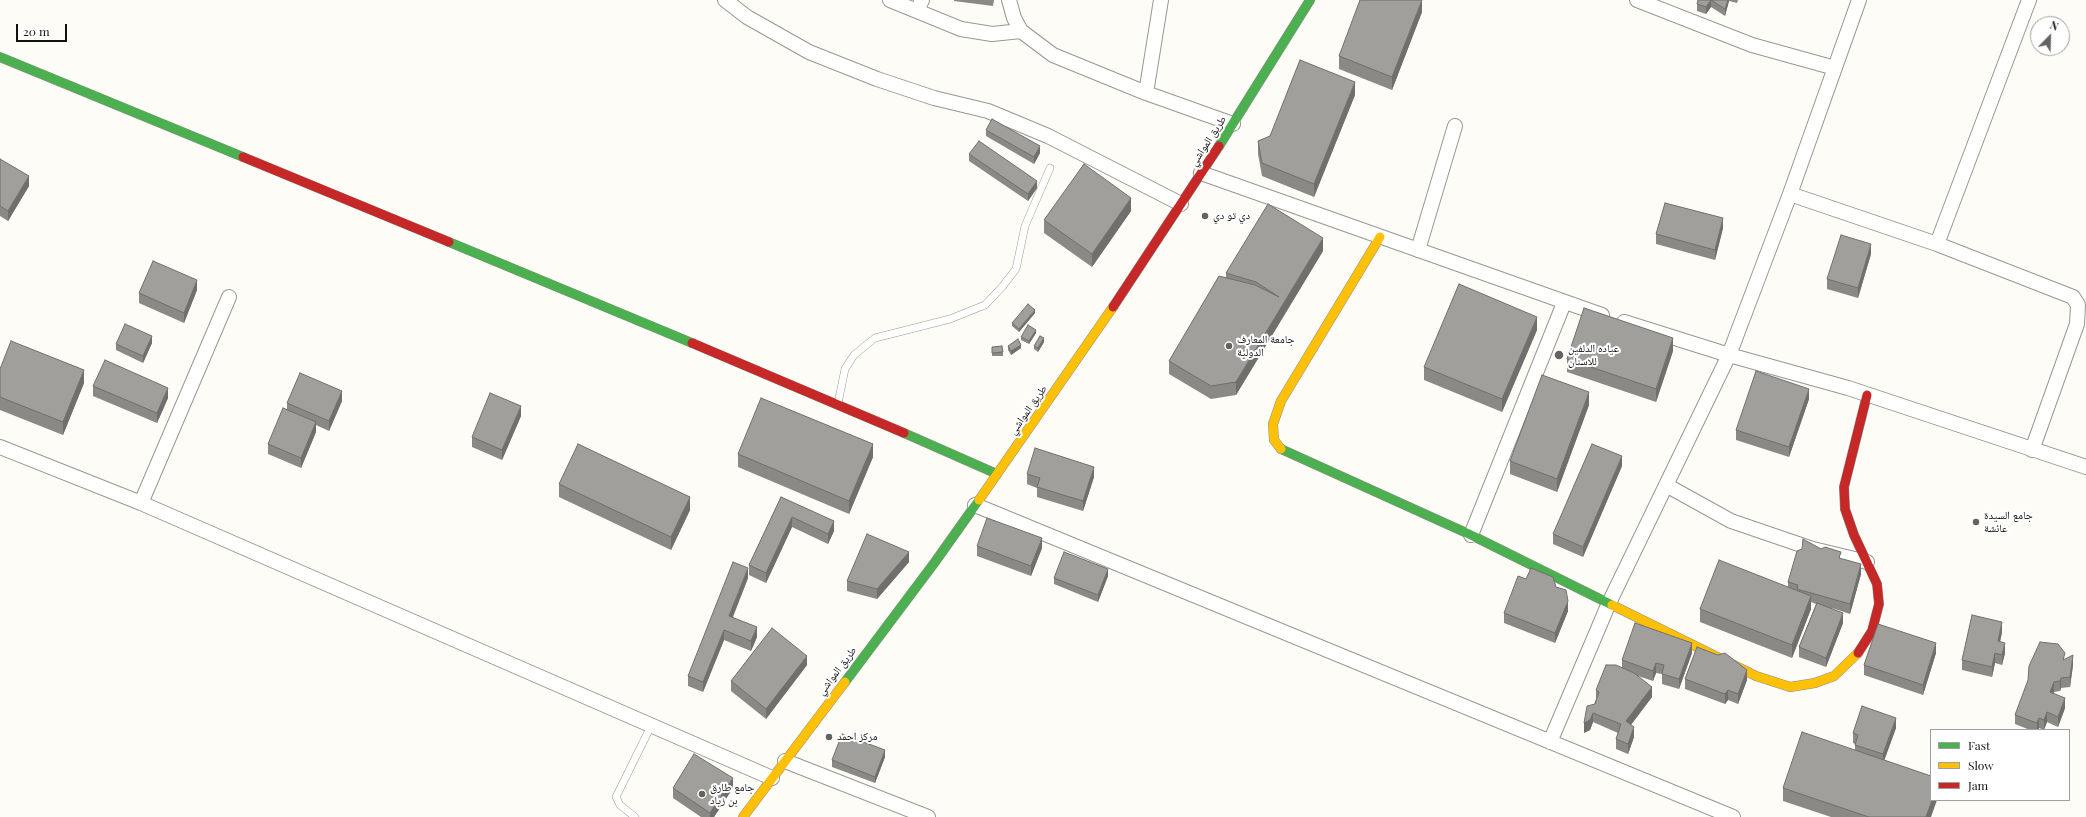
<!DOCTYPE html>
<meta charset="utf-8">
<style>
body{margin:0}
#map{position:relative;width:2086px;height:817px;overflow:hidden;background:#fdfcf7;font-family:"Playfair Display",serif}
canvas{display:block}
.legend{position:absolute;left:1930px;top:729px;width:140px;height:72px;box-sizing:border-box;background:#fff;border:1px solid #a0a0a0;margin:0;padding:5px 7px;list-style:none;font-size:12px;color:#111}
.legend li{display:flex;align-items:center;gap:8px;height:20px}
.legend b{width:20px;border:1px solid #a0a0a0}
.north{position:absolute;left:2030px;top:16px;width:40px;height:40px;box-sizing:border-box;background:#fff;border:1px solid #a0a0a0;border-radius:50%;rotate:23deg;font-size:11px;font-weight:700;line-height:16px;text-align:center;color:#111}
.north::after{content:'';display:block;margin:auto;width:14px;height:18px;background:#646362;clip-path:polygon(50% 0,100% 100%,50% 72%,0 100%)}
.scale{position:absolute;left:16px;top:24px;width:51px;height:18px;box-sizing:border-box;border:2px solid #111;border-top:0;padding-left:5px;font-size:12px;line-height:14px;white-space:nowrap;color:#111;-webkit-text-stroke:3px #fff;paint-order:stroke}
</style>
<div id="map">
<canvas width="2086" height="817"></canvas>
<ul class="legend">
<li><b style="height:5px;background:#4caf50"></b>Fast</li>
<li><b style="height:5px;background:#ffc107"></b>Slow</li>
<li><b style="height:5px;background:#c62828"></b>Jam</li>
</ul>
<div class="north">N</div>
<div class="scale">20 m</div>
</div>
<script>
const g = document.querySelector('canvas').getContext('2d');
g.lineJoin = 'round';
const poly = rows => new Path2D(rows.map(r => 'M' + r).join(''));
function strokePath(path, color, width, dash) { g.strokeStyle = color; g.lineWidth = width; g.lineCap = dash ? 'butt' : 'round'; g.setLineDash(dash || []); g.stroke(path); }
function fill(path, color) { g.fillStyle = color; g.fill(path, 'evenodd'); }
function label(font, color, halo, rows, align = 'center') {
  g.font = font + ' "Playfair Display","Noto Naskh Arabic",serif'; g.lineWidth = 4; g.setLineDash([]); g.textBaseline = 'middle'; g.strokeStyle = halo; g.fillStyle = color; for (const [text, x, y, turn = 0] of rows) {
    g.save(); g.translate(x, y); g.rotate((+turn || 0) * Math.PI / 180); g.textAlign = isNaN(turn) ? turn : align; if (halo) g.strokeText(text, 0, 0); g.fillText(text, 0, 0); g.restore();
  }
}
const lane = poly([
 [838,403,845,369,854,355,875,338,950,319,985,305,1002,287,1016,269,1025,226,1050,168],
 [635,817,620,805,616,797,651,726]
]);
const street = poly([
 [725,0,747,17,809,52,877,79,934,98,988,111,1048,136,1181,204],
 [890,0,961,29,992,34,1021,31],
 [1009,0,1014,18,1021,31,1053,55,1146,93,1233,124],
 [1637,0,1752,45,1835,68],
 [917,11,922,0],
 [1146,93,1161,0],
 [1201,173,1602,315],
 [1790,194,1937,244,2073,297,2078,305,2077,324,2032,450],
 [1937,244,2029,0],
 [1418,250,1455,126],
 [1624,322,1729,355,1848,388,2086,467],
 [0,447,141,503,772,778],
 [1666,485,1731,521,1813,549,1867,562],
 [141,503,229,297],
 [975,505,1733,817],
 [1471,535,1564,303],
 [1550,742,1609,603,1729,355,1790,194,1859,0],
 [785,761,928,817]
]);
const fast = poly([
 [0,57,243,157],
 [1219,146,1310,0],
 [449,242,692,343],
 [904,433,997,474],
 [1281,449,1471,535,1612,605],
 [845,682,935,562,979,500]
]);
const slow = poly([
 [1281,449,1274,440,1273,424,1281,401,1380,237],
 [979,500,1113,307],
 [1612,605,1756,676,1790,687,1815,683,1834,676,1858,653],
 [743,817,845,682]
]);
const jam = poly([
 [243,157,449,242],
 [1113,307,1219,146],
 [692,343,904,433],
 [1858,653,1872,631,1879,604,1877,584,1854,535,1845,509,1844,487,1867,395]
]);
const wall = poly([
 [954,0,994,0,993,6,954,1],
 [1698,0,1738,0,1737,3,1729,1,1725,16,1711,7,1706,14,1697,11,1697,4],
 [1422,12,1392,90,1339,69,1339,56],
 [1355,95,1314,197,1262,176,1258,154,1258,141,1270,136],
 [986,130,1040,153,1034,164,986,136],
 [969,154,1037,188,1028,201,969,161],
 [0,159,29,186,8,221,0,216],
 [1131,211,1092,267,1044,233,1044,220],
 [1723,228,1715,260,1656,244,1656,234],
 [1323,251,1236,395,1211,399,1169,374,1169,361,1226,278,1226,273],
 [1871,254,1858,298,1827,289,1827,279],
 [197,290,184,323,139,303,139,293],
 [1035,313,1019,332,1012,326,1012,323],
 [1537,330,1502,412,1424,380,1424,367],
 [1036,333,1029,344,1021,340,1021,337],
 [1044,342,1038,352,1034,349,1034,346],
 [152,343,143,363,116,350,116,344],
 [1008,346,1021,348,1011,355,1008,350],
 [992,347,1003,352,1003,356,992,356],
 [1673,351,1656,402,1567,372,1567,359],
 [0,369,84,383,63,435,0,410],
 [93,386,168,398,157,423,93,396],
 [1809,399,1789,457,1736,440,1736,430],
 [342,401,329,431,316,425,316,432,301,468,268,454,268,444,287,410,287,403],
 [1589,405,1557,492,1510,474,1510,461],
 [521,416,502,460,472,447,472,437],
 [738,454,873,457,849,514,738,467],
 [1622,466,1583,557,1553,544,1553,534],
 [1027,474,1094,477,1083,511,1037,497,1037,488,1027,484],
 [559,484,690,510,671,550,559,497],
 [781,497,834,531,828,544,792,527,766,583,749,575,749,565],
 [977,546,1042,548,1031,576,977,556],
 [1821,549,1841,559,1861,574,1850,614,1832,608,1843,623,1826,667,1799,657,1799,647,1816,604,1811,602,1811,609,1792,658,1700,622,1700,609,1788,587,1788,582],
 [909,562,877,599,847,591,847,581],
 [1108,576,1098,602,1054,584,1054,578],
 [748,578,733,617,757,637,751,651,724,640,703,692,688,686,688,676],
 [1526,579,1556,587,1568,611,1555,643,1504,623,1504,613],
 [2002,632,2000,642,2005,653,2002,665,1995,663,1992,677,1962,670,1962,660],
 [1692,653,1679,689,1662,684,1662,674,1656,673,1653,681,1635,675,1652,697,1631,725,1634,737,1628,754,1616,749,1616,739,1618,733,1593,722,1590,730,1584,733,1596,699,1596,690,1622,668,1622,660],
 [1936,653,1923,695,1864,675,1864,665],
 [2065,659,2073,665,2070,687,2061,688,2060,691,2054,692,2054,693,2065,708,2058,727,2047,722,2044,730,2039,728,2038,730,2030,730,2015,724,2015,715],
 [807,665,766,719,731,691,731,681],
 [1685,679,1747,680,1738,704,1728,700,1725,704,1685,689],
 [1896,728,1884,760,1931,817,1831,817,1783,801,1783,788,1855,750,1855,744,1853,743,1853,733],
 [885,757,875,783,832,767,832,760],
 [673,788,733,788,714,817,701,817,673,798]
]);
const shadedWall = poly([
 [1422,0,1422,12,1392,90,1392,77],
 [1711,0,1711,7,1706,14,1706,7],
 [1728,0,1729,0,1729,1,1725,16,1725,9],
 [1355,82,1355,95,1314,197,1314,184],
 [1040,146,1040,153,1034,164,1034,157],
 [29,176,29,186,8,221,8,211],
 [1037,181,1037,188,1028,201,1028,194],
 [1131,198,1131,211,1092,267,1092,254],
 [1723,218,1723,228,1715,260,1715,250],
 [1323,238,1323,251,1236,395,1236,382],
 [1871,244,1871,254,1858,298,1858,288],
 [197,280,197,290,184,323,184,313],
 [1035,310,1035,313,1019,332,1019,329],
 [1537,317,1537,330,1502,412,1502,399],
 [1036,330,1036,333,1029,344,1029,341],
 [152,336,152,343,143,363,143,356],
 [1044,338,1044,342,1038,352,1038,348],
 [1673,338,1673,351,1656,402,1656,389],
 [1021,345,1021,348,1011,355,1011,351],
 [84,370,84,383,63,435,63,422],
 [168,388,168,398,157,423,157,413],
 [1809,389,1809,399,1789,457,1789,447],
 [342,391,342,401,329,431,329,421],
 [1589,392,1589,405,1557,492,1557,479],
 [521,406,521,416,502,460,502,450],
 [316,422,316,432,301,468,301,458],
 [873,444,873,457,849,514,849,501],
 [1622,456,1622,466,1583,557,1583,547],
 [1094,467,1094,477,1083,511,1083,501],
 [690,497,690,510,671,550,671,537],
 [792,517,792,527,766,583,766,573],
 [834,521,834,531,828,544,828,534],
 [1042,538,1042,548,1031,576,1031,566],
 [909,552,909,562,877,599,877,589],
 [1861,564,1861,574,1850,614,1850,604],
 [748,568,748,578,729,626,729,616],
 [1108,569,1108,576,1098,602,1098,595],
 [1811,596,1811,609,1792,658,1792,645],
 [1568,601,1568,611,1555,643,1555,633],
 [1843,613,1843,623,1826,667,1826,658],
 [2002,622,2002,632,1998,651,1998,641],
 [757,627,757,637,751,651,751,641],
 [724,630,724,640,703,692,703,682],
 [1692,643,1692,653,1679,689,1679,679],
 [1936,643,1936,653,1923,695,1923,685],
 [2005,643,2005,653,2002,665,2002,655],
 [1995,653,1995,663,1992,677,1992,667],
 [2073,655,2073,665,2070,687,2070,677],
 [807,656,807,665,766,719,766,709],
 [1656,663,1656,673,1653,681,1653,671],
 [1747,670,1747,680,1738,704,1738,694],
 [2061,678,2061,688,2060,691,2060,681],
 [2054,682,2054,692,2050,702,2050,692],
 [1652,687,1652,697,1626,731,1626,721],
 [1728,690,1728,700,1725,704,1725,694],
 [2065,698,2065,708,2058,727,2058,717],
 [2047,712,2047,722,2044,730,2044,720],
 [1593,713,1593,722,1590,730,1584,733,1584,723],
 [1896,718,1896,728,1883,764,1883,754],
 [2039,718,2039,728,2038,730,2037,730,2037,723],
 [1634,727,1634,737,1628,754,1628,744],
 [885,750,885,757,875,783,875,777],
 [733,778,733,788,714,817,710,817,710,813],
 [1932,800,1937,800,1931,817,1926,817]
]);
const building = poly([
 [1360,0,1422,0,1392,77,1339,56,1360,0],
 [1698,0,1728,0,1725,9,1711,0,1706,7,1697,4,1698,0],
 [1300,60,1355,82,1314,184,1262,163,1258,141,1270,136,1300,60],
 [992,119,1040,146,1034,157,986,130,992,119],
 [979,141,1037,181,1028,194,969,154,979,141],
 [0,159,29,176,8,211,0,206,0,159],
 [1084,164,1131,198,1092,254,1044,220,1084,164],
 [1665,203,1723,218,1715,250,1656,234,1665,203],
 [1268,204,1323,238,1236,382,1211,386,1169,361,1219,276,1255,285,1279,297,1256,282,1226,273,1268,204],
 [1841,235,1871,244,1858,288,1827,279,1841,235],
 [153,261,197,280,184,313,139,293,153,261],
 [1459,284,1537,317,1502,399,1424,367,1459,284],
 [1028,304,1035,310,1019,329,1012,323,1028,304],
 [1584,308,1673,338,1656,389,1567,359,1584,308],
 [125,324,152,336,143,356,116,344,125,324],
 [1028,325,1036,330,1029,341,1021,337,1028,325],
 [1040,336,1044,338,1038,348,1034,346,1040,336],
 [1018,339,1021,345,1011,351,1008,346,1018,339],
 [11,341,84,370,63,422,0,397,0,369,11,341],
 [1002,346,1003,352,992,353,992,347,1002,346],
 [105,360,168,388,157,413,93,386,105,360],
 [1756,371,1809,389,1789,447,1736,430,1756,371],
 [300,373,342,391,329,421,287,403,300,373],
 [1542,375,1589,392,1557,479,1510,461,1542,375],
 [490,393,521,406,502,450,472,437,490,393],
 [761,398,873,444,849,501,738,454,761,398],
 [283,408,316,422,301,458,268,444,283,408],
 [578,444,690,497,671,537,559,484,578,444],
 [1592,444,1622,456,1583,547,1553,534,1592,444],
 [1035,448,1094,467,1083,501,1037,487,1040,478,1027,474,1035,448],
 [781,497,834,521,828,534,792,517,766,573,749,565,781,497],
 [987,518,1042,538,1031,566,977,546,987,518],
 [867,534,909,552,877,589,847,581,867,534],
 [1803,539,1821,549,1825,547,1841,552,1839,558,1861,564,1850,604,1797,589,1798,585,1788,582,1797,551,1802,549,1803,539],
 [1064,552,1108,569,1098,595,1054,578,1064,552],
 [1719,560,1811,596,1792,645,1700,609,1719,560],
 [733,562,748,568,729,616,757,627,751,641,724,630,703,682,688,676,733,562],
 [1531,568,1553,577,1556,587,1566,590,1568,601,1555,633,1504,613,1518,576,1526,579,1531,568],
 [1817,603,1843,613,1826,658,1799,647,1817,603],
 [1972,615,2002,622,1998,641,2005,643,2002,655,1995,653,1992,667,1962,660,1972,615],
 [1635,623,1692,643,1679,679,1662,674,1664,665,1656,663,1653,671,1622,660,1635,623],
 [1878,624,1936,643,1923,685,1864,665,1878,624],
 [772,628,807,656,766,709,731,681,772,628],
 [2040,642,2058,644,2065,653,2063,660,2073,655,2070,677,2061,678,2060,681,2054,682,2050,692,2065,698,2058,717,2047,712,2044,720,2039,718,2037,723,2015,715,2028,680,2029,666,2040,642],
 [1697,647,1718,655,1725,653,1747,670,1738,694,1728,690,1725,694,1685,679,1697,647],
 [1606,665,1616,665,1634,673,1652,687,1626,721,1634,727,1628,744,1616,739,1621,724,1593,713,1590,720,1584,723,1587,706,1595,704,1599,692,1596,690,1606,665],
 [1862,706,1896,718,1883,754,1855,745,1858,735,1853,733,1862,706],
 [1802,732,1931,776,1931,800,1932,800,1926,817,1869,817,1783,788,1802,732],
 [842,734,885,750,875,777,832,760,842,734],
 [694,754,733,778,710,813,673,788,694,754]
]);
const markers = [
 [1205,216,4,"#646362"],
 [1229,346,4,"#646362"],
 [1559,355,5,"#646362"],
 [1976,522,4,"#646362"],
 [829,737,4,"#646362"],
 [702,794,4,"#646362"]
];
const streetNames = [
 ["طريق المواشي",1208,141,-57],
 ["طريق المواشي",1028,410,-55],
 ["طريق المواشي",837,671,-53]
];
const poiNames = [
 ["دي تو دي",1213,216],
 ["جامعة المعارف",1237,340],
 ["الدولية",1237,353],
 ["عياده الدلفين",1568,349],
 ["للاسنان",1568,362],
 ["جامع السيدة",1984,516],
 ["عائشة",1984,529],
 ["مركز احمد",837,737],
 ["جامع طارق",710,788],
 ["بن زياد",710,801]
];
strokePath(lane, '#979795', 8);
strokePath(street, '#979795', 16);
strokePath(fast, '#8e8d8b', 10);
strokePath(slow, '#8e8d8b', 10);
strokePath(jam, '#8e8d8b', 10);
strokePath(lane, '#fffffe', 7);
strokePath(street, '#fffffe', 14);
strokePath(fast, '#4caf50', 9);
strokePath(slow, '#ffc107', 9);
strokePath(jam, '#c62828', 9);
fill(wall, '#8a8986');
fill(shadedWall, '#716f6d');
fill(building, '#a19f9c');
strokePath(building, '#716f6d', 1);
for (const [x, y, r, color] of markers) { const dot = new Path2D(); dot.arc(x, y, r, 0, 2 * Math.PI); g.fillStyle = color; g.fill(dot); strokePath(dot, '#fff', 1.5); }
label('11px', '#111', '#fff', streetNames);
label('11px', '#111', '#fff', poiNames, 'left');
</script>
